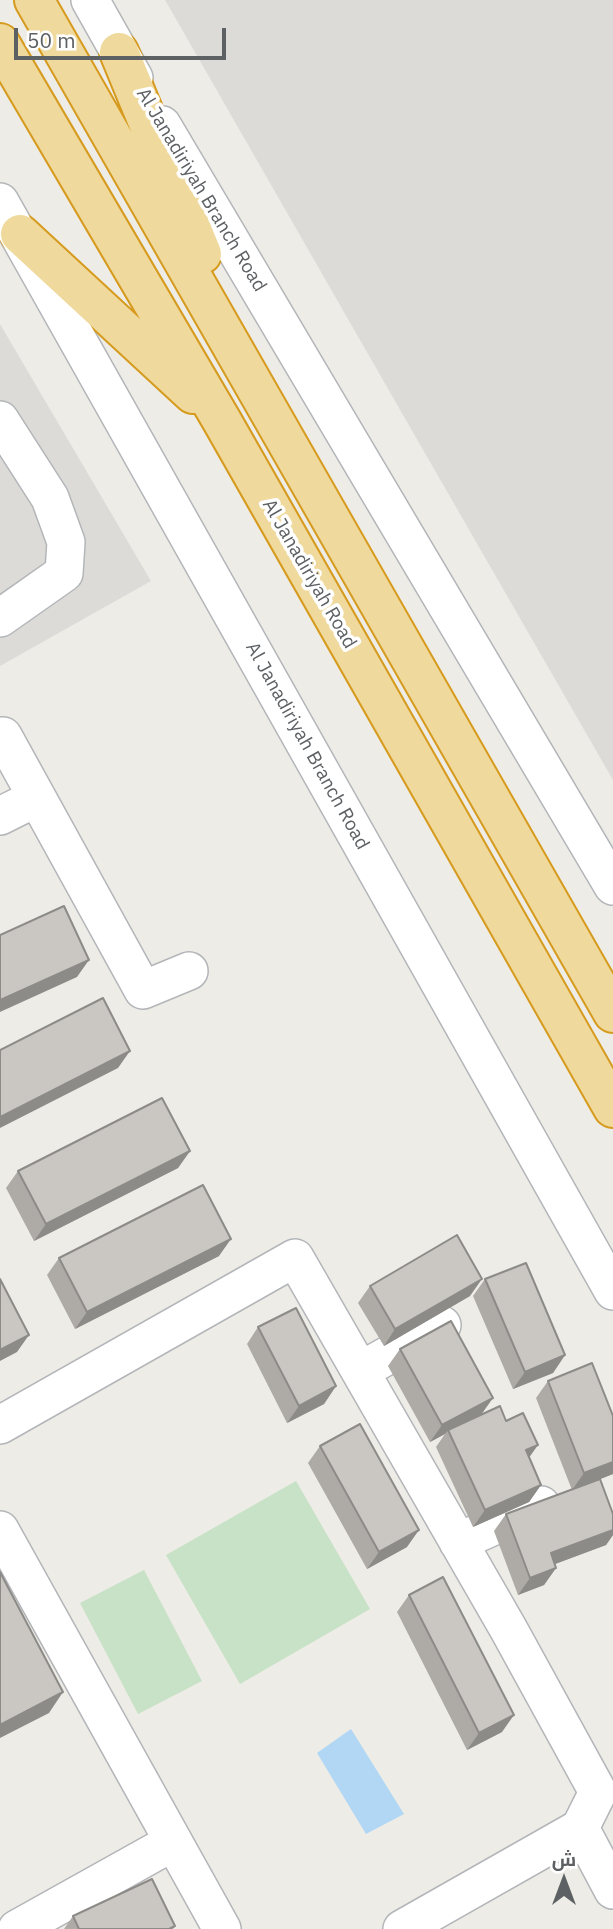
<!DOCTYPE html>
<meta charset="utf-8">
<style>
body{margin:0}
#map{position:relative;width:613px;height:1929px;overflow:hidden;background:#eeece6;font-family:"IBM Plex Sans",Cairo,sans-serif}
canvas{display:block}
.north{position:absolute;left:529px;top:1845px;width:70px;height:70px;-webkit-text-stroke:5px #fff;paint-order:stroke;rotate:0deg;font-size:19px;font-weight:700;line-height:28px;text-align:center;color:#5e6164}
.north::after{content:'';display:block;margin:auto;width:24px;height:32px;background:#5e6164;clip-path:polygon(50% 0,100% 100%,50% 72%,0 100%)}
.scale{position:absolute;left:14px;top:28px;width:212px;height:32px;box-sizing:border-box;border:4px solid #5e6164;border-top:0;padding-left:9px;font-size:21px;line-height:24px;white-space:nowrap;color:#5e6164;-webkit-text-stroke:5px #fff;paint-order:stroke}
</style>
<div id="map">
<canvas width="613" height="1929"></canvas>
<div class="north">ش</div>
<div class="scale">50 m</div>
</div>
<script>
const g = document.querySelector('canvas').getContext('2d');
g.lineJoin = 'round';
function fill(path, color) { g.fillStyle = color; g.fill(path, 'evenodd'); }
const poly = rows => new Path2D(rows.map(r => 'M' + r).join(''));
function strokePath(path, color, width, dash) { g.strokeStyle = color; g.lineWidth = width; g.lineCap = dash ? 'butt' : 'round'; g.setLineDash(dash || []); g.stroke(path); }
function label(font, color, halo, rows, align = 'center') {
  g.font = font + ' "IBM Plex Sans",sans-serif'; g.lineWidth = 7; g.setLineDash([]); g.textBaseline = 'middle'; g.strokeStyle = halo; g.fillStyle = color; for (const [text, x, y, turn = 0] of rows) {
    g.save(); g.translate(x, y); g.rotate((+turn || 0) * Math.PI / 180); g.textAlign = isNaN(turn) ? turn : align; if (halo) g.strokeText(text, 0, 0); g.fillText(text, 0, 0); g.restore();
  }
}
const industrial = poly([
 [165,0,613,0,613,780,399,408],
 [0,324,151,581,0,666]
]);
const green = poly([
 [296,1481,370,1609,240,1684,166,1555],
 [144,1570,202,1681,138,1714,80,1603]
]);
const water = poly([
 [351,1729,404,1814,366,1834,317,1753]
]);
const minor = poly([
 [90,0,134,78],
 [162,125,613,886],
 [0,202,613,1291],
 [0,420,50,498,66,542,64,573,0,618],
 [3,736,143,990,189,971],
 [0,816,36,798],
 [360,1371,442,1325],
 [0,1425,295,1258,509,1630,598,1792,580,1828,402,1929],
 [0,1530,222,1929],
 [458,1542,541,1505],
 [580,1828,613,1890],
 [17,1929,173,1842]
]);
const highway = poly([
 [34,0,613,1013],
 [0,43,222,421,613,1108],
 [119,52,202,254],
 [20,234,193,394]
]);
const wall = poly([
 [190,1151,178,1168,34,1241,6,1188,18,1171],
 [219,1256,75,1329,47,1275,59,1258],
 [485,1279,565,1355,553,1373,513,1389,473,1296],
 [370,1286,470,1296,384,1346,358,1303],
 [258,1327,336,1386,324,1404,287,1423,247,1344],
 [400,1349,481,1415,506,1421,529,1457,541,1485,529,1502,473,1527,436,1447,445,1434,430,1442,388,1366],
 [548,1381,613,1416,613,1474,583,1486,613,1514,613,1535,606,1545,555,1564,556,1568,544,1585,518,1595,494,1531,506,1514,572,1490,536,1398],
 [320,1446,407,1547,367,1569,308,1463],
 [409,1595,502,1732,467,1750,397,1612],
 [73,1916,175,1926,173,1929,64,1929]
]);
const shadedWall = poly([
 [89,960,77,977,0,1012,0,1000],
 [130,1051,118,1068,0,1128,0,1117],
 [190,1151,178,1168,34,1241,46,1224],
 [231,1239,219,1256,75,1329,87,1312],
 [482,1279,470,1296,384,1346,395,1329],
 [29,1335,17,1352,0,1361,0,1350],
 [565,1355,553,1373,513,1389,525,1372],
 [336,1386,324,1404,287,1423,299,1406],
 [493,1398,481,1415,448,1430,445,1434,430,1442,442,1425],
 [538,1445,526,1462,526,1450],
 [613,1462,613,1474,572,1490,584,1473],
 [541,1485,529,1502,473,1527,485,1510],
 [419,1530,407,1547,367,1569,379,1552],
 [613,1530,613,1535,606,1545,539,1570,551,1553],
 [556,1568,544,1585,518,1595,530,1578],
 [63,1692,49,1713,0,1738,0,1725],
 [514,1715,502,1732,467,1750,479,1733]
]);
const building = poly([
 [64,906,89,960,0,1000,0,935,64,906],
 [103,998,130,1051,0,1117,0,1050,103,998],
 [162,1098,190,1151,46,1224,18,1171,162,1098],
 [203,1185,231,1239,87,1312,59,1258,203,1185],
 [457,1235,482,1279,395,1329,370,1286,457,1235],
 [526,1263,565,1355,525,1372,485,1279,526,1263],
 [0,1279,29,1335,0,1350,0,1279],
 [296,1308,336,1386,299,1406,258,1327,296,1308],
 [451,1321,493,1398,442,1425,400,1349,451,1321],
 [592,1363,613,1416,613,1462,584,1473,548,1381,592,1363],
 [500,1406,506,1421,523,1413,538,1445,526,1450,541,1485,485,1510,448,1430,500,1406],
 [360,1424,419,1530,379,1552,320,1446,360,1424],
 [600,1479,613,1514,613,1530,551,1553,556,1568,530,1578,506,1514,600,1479],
 [0,1572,63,1692,0,1725,0,1572],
 [443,1577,514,1715,479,1733,409,1595,443,1577],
 [152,1879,175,1926,169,1929,79,1929,73,1916,152,1879]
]);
const streetNames = [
 ["Al Janadiriyah Branch Road",201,190,59],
 ["Al Janadiriyah Road",309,574,60],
 ["Al Janadiriyah Branch Road",307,746,61]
];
fill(industrial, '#dddbd8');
fill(green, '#c7e2c6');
fill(water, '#b1d7f4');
strokePath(minor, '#b3b6b9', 40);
strokePath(highway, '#d69b1e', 42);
strokePath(minor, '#fff', 37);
strokePath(highway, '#efd99c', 38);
fill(wall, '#aeaba7');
fill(shadedWall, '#8d8b88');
fill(building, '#cac7c2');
strokePath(building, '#8d8b88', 2);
label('19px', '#5e6164', '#fff', streetNames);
</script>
